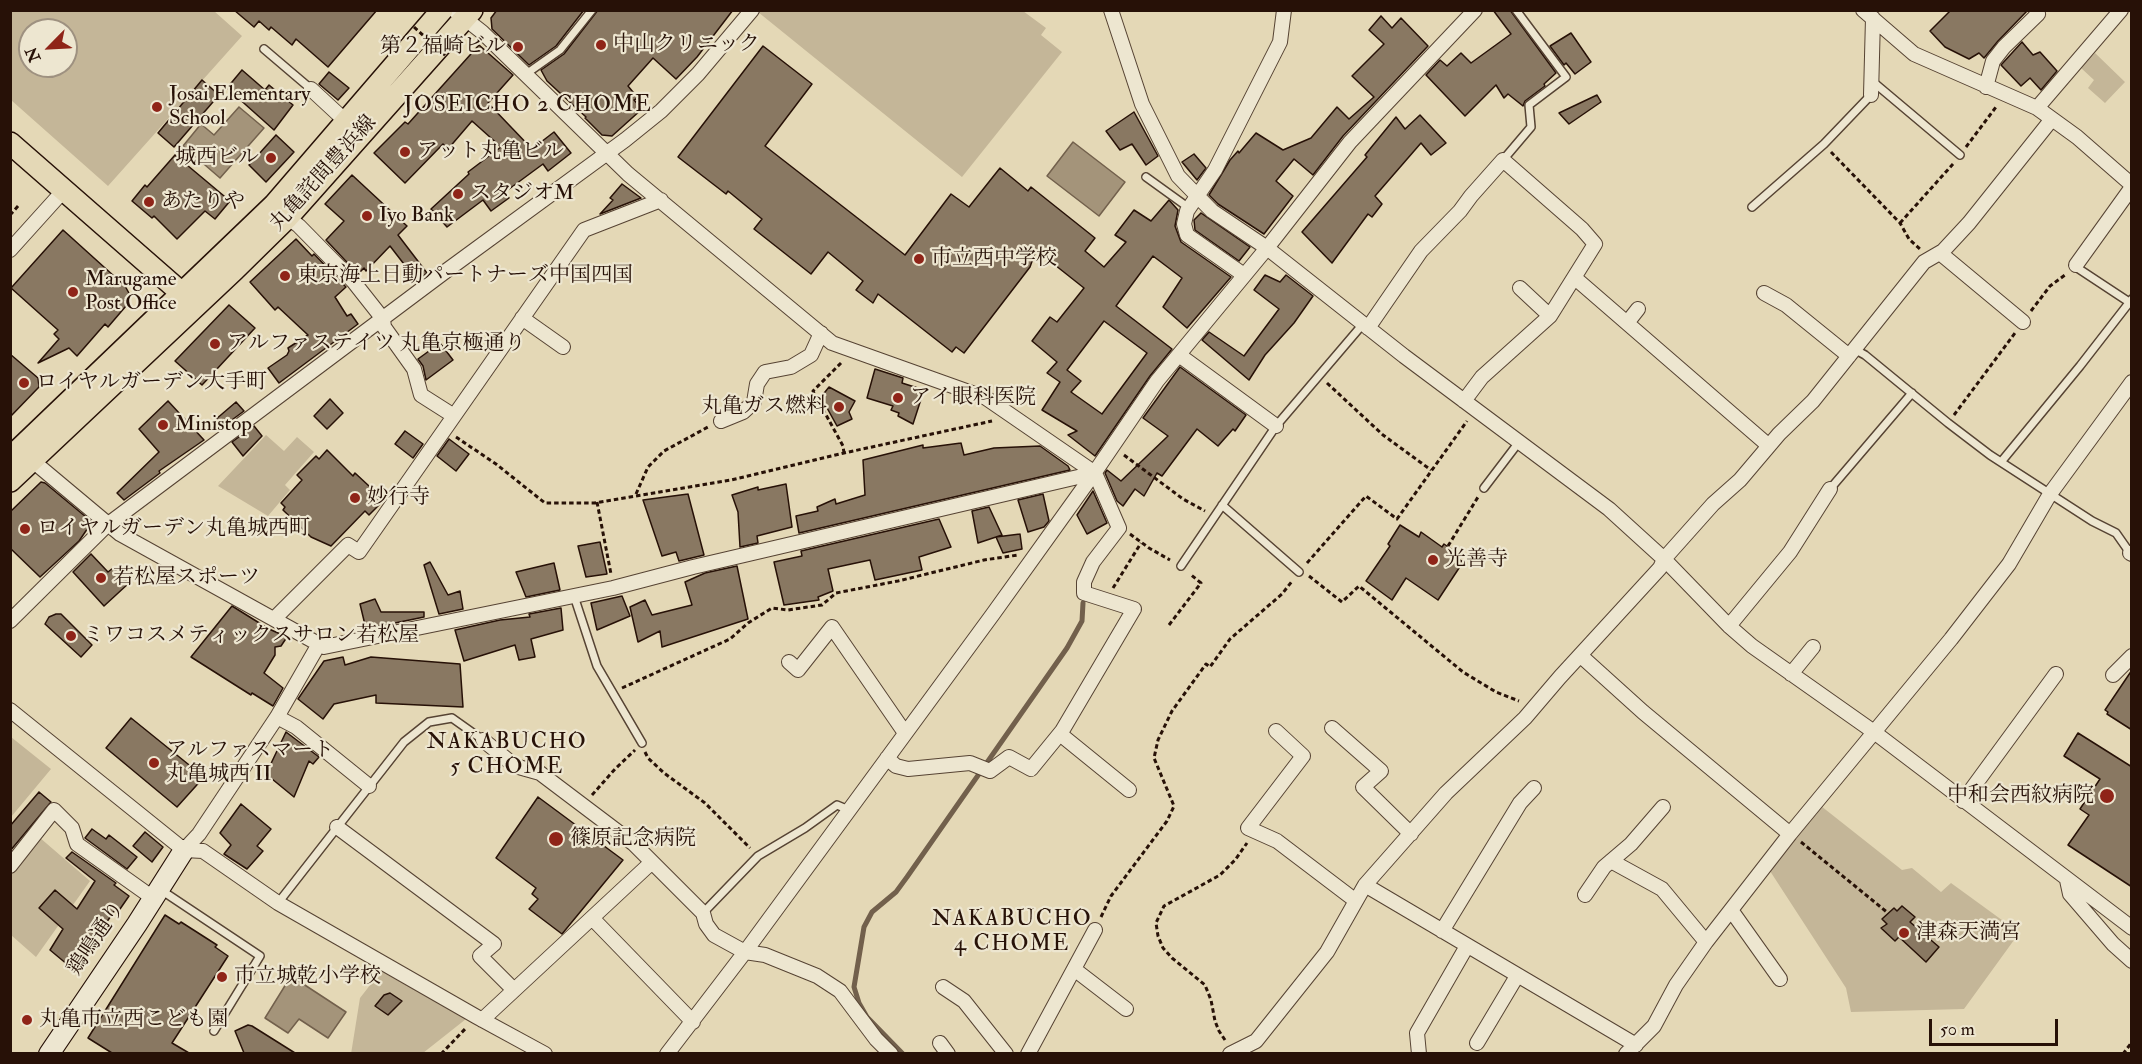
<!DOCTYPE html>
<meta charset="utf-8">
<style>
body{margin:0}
#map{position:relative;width:2142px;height:1064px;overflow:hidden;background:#e4d8b6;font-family:"IM FELL Double Pica",serif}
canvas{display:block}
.frame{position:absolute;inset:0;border:12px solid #271107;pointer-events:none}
.north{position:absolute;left:18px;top:18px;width:60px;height:60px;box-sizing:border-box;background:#ede6d0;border:2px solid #9e9180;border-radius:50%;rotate:246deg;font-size:16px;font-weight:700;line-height:24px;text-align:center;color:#271107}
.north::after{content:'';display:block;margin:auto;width:21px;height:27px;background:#8f2418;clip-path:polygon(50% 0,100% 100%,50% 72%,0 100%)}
.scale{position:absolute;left:1929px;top:1019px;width:129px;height:27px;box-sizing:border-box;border:3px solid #271107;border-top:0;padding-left:8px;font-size:18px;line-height:21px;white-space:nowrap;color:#271107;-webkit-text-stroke:4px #ede6d0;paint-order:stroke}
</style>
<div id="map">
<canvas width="2142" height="1064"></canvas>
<div class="frame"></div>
<div class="north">N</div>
<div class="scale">50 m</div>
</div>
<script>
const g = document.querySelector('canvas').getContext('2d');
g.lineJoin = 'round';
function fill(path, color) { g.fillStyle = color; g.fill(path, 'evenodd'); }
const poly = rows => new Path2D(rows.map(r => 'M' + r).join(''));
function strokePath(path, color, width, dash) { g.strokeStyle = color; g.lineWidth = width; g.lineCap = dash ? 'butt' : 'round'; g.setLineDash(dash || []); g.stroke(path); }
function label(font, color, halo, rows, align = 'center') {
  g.font = font + ' "IM FELL Double Pica","Noto Serif JP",serif'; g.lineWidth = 4.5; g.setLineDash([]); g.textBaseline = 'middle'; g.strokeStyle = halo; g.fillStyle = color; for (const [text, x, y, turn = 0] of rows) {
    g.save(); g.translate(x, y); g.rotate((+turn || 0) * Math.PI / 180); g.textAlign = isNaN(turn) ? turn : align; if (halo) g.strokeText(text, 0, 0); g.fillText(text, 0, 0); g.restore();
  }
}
const green = poly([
 [759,10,1023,11,1046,28,1041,35,1062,52,962,177,758,12],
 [11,11,214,11,242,36,108,186,11,100],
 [30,30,66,30,66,66,30,66],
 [2095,53,2125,82,2105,103,2088,88,2094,80,2081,68],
 [266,435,284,451,297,437,314,452,285,485,290,490,268,516,218,486],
 [11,737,51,769,11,817],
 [1821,806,1902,870,1912,868,1941,892,1951,883,2006,923,2014,940,1964,1009,1851,1012,1846,988,1770,871],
 [39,837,90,881,36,957,11,935,11,871],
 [381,971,466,1019,423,1053,351,1054,360,998]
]);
const water = poly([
 [239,107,264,128,220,178,183,146,201,124,214,135,239,107],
 [1073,142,1125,182,1099,216,1047,176,1073,142],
 [291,976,346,1012,328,1038,299,1019,288,1033,265,1018,291,976]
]);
const stream = poly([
 [903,1054,867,1017,859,1003,854,987,864,927,872,912,896,892,907,877,1067,648,1082,621,1083,603]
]);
const building = poly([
 [234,10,377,10,328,67,296,39,292,45,271,27,269,30,259,21,254,27,234,10],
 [497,10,584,10,556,46,529,65,492,29,491,18,497,10],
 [598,10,733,10,697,57,676,79,653,58,628,86,638,98,634,100,642,109,612,136,602,135,585,118,586,117,547,81,541,70,564,54,598,10],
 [1493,10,1510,10,1556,73,1544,84,1545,86,1525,101,1523,106,1508,94,1504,98,1496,85,1465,116,1426,75,1440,60,1447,66,1461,53,1471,63,1511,34,1493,10],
 [1951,10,2027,10,2027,11,1998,41,1984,58,1979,53,1969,59,1945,47,1930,31,1951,10],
 [1381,16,1392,28,1401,18,1428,46,1343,136,1313,175,1294,159,1276,181,1293,196,1264,234,1218,204,1209,195,1230,160,1238,151,1239,153,1256,133,1283,150,1311,138,1337,107,1349,119,1374,97,1352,76,1384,44,1369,30,1381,16],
 [1571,33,1591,62,1575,74,1566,63,1564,65,1550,46,1571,33],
 [2022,42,2033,55,2040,52,2057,71,2041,90,2030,78,2021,86,2001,65,2022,42],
 [479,45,513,75,488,103,532,149,554,132,571,153,548,171,543,164,505,192,509,198,491,211,483,200,447,227,431,209,469,174,468,172,501,147,472,121,448,149,443,144,405,183,374,153,405,122,408,124,479,45],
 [763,46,812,84,765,146,905,255,951,194,969,207,1000,168,1028,191,1031,187,1095,238,1085,251,1104,267,1126,242,1115,235,1134,210,1151,221,1169,200,1178,210,1175,226,1181,242,1231,277,1187,328,1163,307,1182,278,1153,256,1116,306,1172,349,1150,376,1095,456,1068,435,1077,431,1042,410,1060,382,1047,373,1057,362,1032,341,1050,317,1057,322,1084,288,1036,250,1030,267,964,353,956,347,952,352,878,294,873,303,856,290,863,281,828,252,811,274,754,229,762,219,728,191,726,194,678,157,763,46],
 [1104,321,1147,353,1102,414,1071,392,1081,381,1067,370,1104,321],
 [242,70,265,90,269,85,293,105,274,130,227,88,242,70],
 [329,72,349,88,338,100,319,84,329,72],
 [202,80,219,95,174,147,158,133,202,80],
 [1597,95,1601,102,1569,124,1559,113,1597,95],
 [1134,112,1158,156,1146,165,1132,144,1120,150,1106,131,1134,112],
 [1420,115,1446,143,1431,155,1421,143,1375,196,1382,204,1372,217,1368,214,1332,263,1302,232,1367,157,1365,155,1396,117,1405,129,1420,115],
 [276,135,294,152,266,182,249,165,276,135],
 [1194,154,1206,168,1197,180,1182,162,1194,154],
 [175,155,230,201,215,219,205,211,177,239,154,216,152,218,132,201,145,185,147,187,175,155],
 [352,175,407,226,398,235,427,273,417,281,390,246,366,271,364,268,358,274,326,240,344,221,325,204,352,175],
 [622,184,641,198,600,214,613,200,610,198,622,184],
 [1201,213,1250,247,1239,261,1195,230,1194,220,1201,213],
 [63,230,125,286,130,295,126,306,108,327,105,324,77,356,69,348,38,363,59,339,54,334,58,330,11,288,63,230],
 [296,239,312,256,314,254,346,287,335,297,347,316,351,314,358,324,279,383,268,368,287,355,289,351,288,348,308,335,278,307,275,310,250,282,296,239],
 [1265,275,1280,282,1286,275,1313,296,1294,323,1265,355,1249,380,1202,340,1209,332,1244,356,1279,309,1254,290,1265,275],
 [229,305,255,328,202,385,175,361,229,305],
 [440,343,453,360,426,380,423,366,418,359,440,343],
 [10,354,38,378,39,387,10,417,10,354],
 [1180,367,1246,415,1235,431,1233,429,1218,446,1197,429,1162,476,1157,473,1144,496,1135,489,1123,506,1117,501,1105,473,1107,470,1121,481,1168,436,1143,418,1180,367],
 [875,369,903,378,902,383,924,390,913,424,898,416,899,413,891,410,893,406,867,398,875,369],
 [829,387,855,401,849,412,852,419,837,426,821,397,829,387],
 [330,399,343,413,327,429,314,416,330,399],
 [168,401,204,440,159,471,160,473,124,500,117,493,159,452,139,429,168,401],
 [236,402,244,411,221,428,215,420,236,402],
 [254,426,262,436,243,456,232,442,254,426],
 [405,431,423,444,413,458,395,444,405,431],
 [449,439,469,454,456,471,437,456,449,439],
 [961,443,964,455,994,448,1040,446,1068,466,1070,470,799,533,796,516,818,511,817,507,835,499,836,504,865,495,863,460,923,445,923,448,961,443],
 [327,450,353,476,355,473,384,500,369,515,365,511,331,546,311,537,283,510,285,507,281,503,302,480,297,475,316,456,319,459,327,450],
 [41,482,45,483,92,522,79,541,40,577,10,548,10,512,41,482],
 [786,484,792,527,757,536,758,543,740,547,738,512,732,495,758,487,758,490,786,484],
 [1093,491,1107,523,1087,534,1077,515,1093,491],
 [688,494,704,555,679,561,676,552,662,556,643,500,688,494],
 [1043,494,1049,521,1044,527,1028,532,1018,500,1043,494],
 [989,507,1002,535,978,543,972,511,989,507],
 [939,519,951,547,919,557,922,570,875,580,870,560,828,569,833,591,818,597,819,600,784,605,774,562,802,556,801,551,939,519],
 [1400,525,1419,537,1421,532,1442,547,1444,544,1457,553,1455,557,1463,562,1438,600,1406,578,1392,600,1366,581,1390,546,1388,544,1400,525],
 [1020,534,1022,549,1003,553,996,537,1020,534],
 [600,542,607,574,586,577,578,546,600,542],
 [91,554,108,572,113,568,129,583,104,606,73,572,91,554],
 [430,562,448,595,460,591,463,609,439,614,424,565,430,562],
 [554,563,560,590,526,597,516,572,554,563],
 [737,566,748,619,662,647,660,631,638,642,630,607,645,600,652,615,692,605,685,582,705,573,737,566],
 [622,596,630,616,597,630,591,603,622,596],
 [375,599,381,612,424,612,424,617,366,629,360,604,375,599],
 [232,606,269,629,287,637,281,646,275,647,275,655,264,673,283,688,273,706,252,693,251,695,191,657,232,606],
 [561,608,563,630,531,639,535,657,519,660,515,645,464,661,455,630,500,620,530,617,529,614,561,608],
 [56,614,61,614,92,645,81,657,45,624,49,617,56,614],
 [343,657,345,665,371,657,460,664,463,707,376,703,376,695,334,704,323,719,298,699,324,661,343,657],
 [2132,670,2132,730,2107,714,2108,712,2105,710,2132,670],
 [131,718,204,777,177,807,106,748,131,718],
 [286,732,319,757,313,764,309,761,294,797,266,774,286,732],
 [2078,733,2132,767,2132,887,2068,845,2089,815,2080,809,2100,779,2064,756,2078,733],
 [39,792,51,802,10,851,10,826,39,792],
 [538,797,623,860,562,934,529,909,538,899,532,894,536,888,496,858,538,797],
 [241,804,271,829,257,846,263,851,247,869,224,854,231,845,220,833,241,804],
 [92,829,106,839,109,835,137,857,127,869,85,838,92,829],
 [145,832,163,847,152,862,133,846,145,832],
 [72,852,116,883,114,885,129,896,120,909,117,907,74,970,50,950,63,929,39,908,55,890,77,909,95,881,66,858,72,852],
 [1902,906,1915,917,1910,922,1939,947,1926,962,1899,937,1895,941,1881,928,1887,924,1882,919,1894,908,1897,911,1902,906],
 [165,915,179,924,181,922,217,945,215,947,228,956,172,1043,189,1053,112,1053,88,1038,165,915],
 [390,993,402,1001,388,1015,375,1006,384,995,390,993],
 [248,1025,252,1026,295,1053,244,1053,235,1031,248,1025]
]);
const path = poly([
 [1966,147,1996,107],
 [1831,152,1900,223,1909,239,1920,249],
 [10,215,19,205],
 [1900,223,1953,164],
 [2031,311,2050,286,2065,275],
 [841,363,813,391,843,446,844,453],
 [1327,383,1383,435,1431,470],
 [1954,415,2015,333],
 [456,437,496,464,545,503,594,503,731,480,844,453,992,421],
 [1124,455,1183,499,1205,511],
 [636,494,648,467,664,451,708,427],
 [597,502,611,574],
 [1130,534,1149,548,1170,560],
 [1448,546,1478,497],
 [1307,563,1366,496,1397,519,1467,421],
 [1309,576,1342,602,1359,586,1463,672,1496,692,1519,701],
 [1113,588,1141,543],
 [1169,625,1201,583,1190,574],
 [622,688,730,639,748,623,772,608,788,610,822,605,836,593,898,581,984,560,1018,555],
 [645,752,648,758,664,773,705,803,750,848],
 [592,795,615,769,635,750],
 [1801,842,1888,913],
 [1101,917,1111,896,1167,821,1174,806,1154,758,1158,740,1172,711,1206,664,1210,667,1230,639,1282,594,1293,580],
 [1225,1040,1219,1031,1215,1021,1211,1000,1205,985,1172,958,1163,948,1158,936,1156,923,1164,906,1220,875,1235,860,1247,843],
 [441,1054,467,1027],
 [2123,1054,2132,1042]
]);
const lane = poly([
 [264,49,311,89],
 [526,74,560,50,592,10],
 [1872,81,1960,155],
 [1503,160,1531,127,1529,105,1566,77,1516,10],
 [1146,177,1189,208],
 [1752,207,1824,144,1871,95],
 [2076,265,2079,269,2129,302],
 [1854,349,1865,355,1948,423,1990,455,2092,521,2116,533,2130,553],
 [2001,462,2080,366,2132,299],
 [1484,488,1519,442],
 [1830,489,1912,393],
 [1222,505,1299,572],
 [1181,566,1276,426,1363,324],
 [574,596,597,666,642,743],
 [161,890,260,956,214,1031],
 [278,903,404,742,429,722,452,718,483,740],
 [703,913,758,856,805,828,837,805,849,810]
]);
const street = poly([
 [454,10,482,32,628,174,832,343,986,398,1095,473,1119,528,1093,562,1084,582,1084,593,1134,609,1062,731,1031,769,1009,757,990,771,970,763,908,769,896,766,887,758],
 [1111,10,1142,104,1178,176,1212,211,1267,248,1404,356,1609,509,1664,559,1729,626,1752,646,1874,732,2132,928],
 [1863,10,1914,54,2037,108,2077,137,2132,185],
 [1986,87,1993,61,2004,47,2038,14,2036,10],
 [311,89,352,127],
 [1871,95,1873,18],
 [2037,108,2121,10],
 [282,213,299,226,353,281,383,319,384,327,414,369,421,395,454,416],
 [10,250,65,189],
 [1940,253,2023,322],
 [2076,265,2132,187],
 [1244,275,1187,235,1184,224,1187,211,1215,170,1280,42,1284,10],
 [1575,278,1769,446],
 [1520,288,1550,316],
 [1764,293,1786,305,1849,356],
 [522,318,563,347],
 [1627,323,1638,309],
 [1368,328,1421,251,1460,211,1471,196,1503,160,1582,229,1595,244,1550,316,1482,377,1464,401],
 [1179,355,1276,426],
 [721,421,743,412,754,402,757,384,765,372,791,367,811,355,821,333],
 [28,457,120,534,324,647,613,588,693,567,1095,473],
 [2130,553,2132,554],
 [274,619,348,545,359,552,584,230,661,200],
 [10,621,107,525,446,271,625,140,661,111,698,74,752,10],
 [1729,626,1790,552,1830,489],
 [1581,656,1643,712,1790,834],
 [789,662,798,670,832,627,905,733],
 [1791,674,1813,647],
 [2113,675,2132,656],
 [10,710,184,850,203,851,278,903,477,1017,545,1054],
 [277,717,296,727,369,786],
 [1332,728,1381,771,1363,787,1411,834],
 [1276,731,1303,756,1248,828,1277,841,1356,901],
 [1060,734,1129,790],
 [483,740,515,766,540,773,634,844,703,913,706,924,714,935,745,952,765,955,817,976,840,991,876,1039,891,1054],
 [1963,801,2056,674],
 [337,827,494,944,480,956,514,990],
 [184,850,199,834,277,717,319,644],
 [1611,861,1662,889,1706,942],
 [10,866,54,810,72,828,77,844,153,898],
 [2067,880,2070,894,2113,944,2132,961],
 [1365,885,1636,1045],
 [1585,895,1604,867,1631,844,1663,807],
 [1731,910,1780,979],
 [592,918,693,1022],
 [1442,931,1520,803,1534,788],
 [1074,969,1126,1009],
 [943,987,964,1001,1006,1054],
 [482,1020,652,862],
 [940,1043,948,1054],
 [1477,1043,1517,976],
 [667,1054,745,952,993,614,1097,469,1157,381,1267,248,1350,142,1475,10],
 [1028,1054,1095,930],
 [1230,1054,1256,1041,1327,952,1365,885,1446,793,1525,718,1560,677,1660,568,1664,559,1713,504,1740,480,1779,434,1813,401,1924,262,1943,251,1969,223,2052,119],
 [1419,1054,1417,1033,1467,946],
 [1626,1054,1654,1026,1676,985,1706,942,1790,834,1951,639,2009,564,2050,494,2132,382]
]);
const secondary = poly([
 [49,1054,137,924,184,850]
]);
const primary = poly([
 [10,143,193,303],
 [10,458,274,205,442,10],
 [10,481,234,270,287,218,472,10]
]);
const pathBridge = poly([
 [414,27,446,56]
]);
const markers = [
 [601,45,6,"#8f2418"],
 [518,47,6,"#8f2418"],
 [157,107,6,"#8f2418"],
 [405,152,6,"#8f2418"],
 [271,158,6,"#8f2418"],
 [458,194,6,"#8f2418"],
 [149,202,6,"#8f2418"],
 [367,216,6,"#8f2418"],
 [919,259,6,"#8f2418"],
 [285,276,6,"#8f2418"],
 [73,292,6,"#8f2418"],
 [215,344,6,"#8f2418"],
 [24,383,6,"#8f2418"],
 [898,398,6,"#8f2418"],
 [839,407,6,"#8f2418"],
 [163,425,6,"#8f2418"],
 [355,498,6,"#8f2418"],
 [25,529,6,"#8f2418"],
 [1433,560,6,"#8f2418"],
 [101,578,6,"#8f2418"],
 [71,636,6,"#8f2418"],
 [154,763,6,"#8f2418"],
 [2107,796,8,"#8f2418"],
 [556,839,8,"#8f2418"],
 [1904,933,6,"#8f2418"],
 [222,977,6,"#8f2418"],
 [27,1020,6,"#8f2418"]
];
const poiNames = [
 ["中山クリニック",613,45],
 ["第２福崎ビル",506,47,"right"],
 ["Josai Elementary",169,95],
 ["School",169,119],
 ["アット丸亀ビル",417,152],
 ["城西ビル",259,158,"right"],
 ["スタジオM",470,194],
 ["あたりや",161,202],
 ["Iyo Bank",379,216],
 ["市立西中学校",931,259],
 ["東京海上日動パートナーズ中国四国",297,276],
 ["Marugame",85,280],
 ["Post Office",85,304],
 ["アルファステイツ 丸亀京極通り",227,344],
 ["ロイヤルガーデン大手町",36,383],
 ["アイ眼科医院",910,398],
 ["丸亀ガス燃料",827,407,"right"],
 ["Ministop",175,425],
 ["妙行寺",367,498],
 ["ロイヤルガーデン丸亀城西町",37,529],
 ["光善寺",1445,560],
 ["若松屋スポーツ",113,578],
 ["ミワコスメティックスサロン若松屋",83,636],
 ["アルファスマート",166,751],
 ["丸亀城西 II",166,775],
 ["中和会西紋病院",2094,796,"right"],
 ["篠原記念病院",570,839],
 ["津森天満宮",1916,933],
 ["市立城乾小学校",234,977],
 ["丸亀市立西こども園",39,1020]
];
const streetNames = [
 ["丸亀詫間豊浜線",324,174,-48],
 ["鶏鳴通り",97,939,-56]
];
const neighbourhoodNames = [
 ["JOSEICHO 2 CHOME",528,106],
 ["NAKABUCHO",507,743],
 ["5 CHOME",507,768],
 ["NAKABUCHO",1012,920],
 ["4 CHOME",1012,945]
];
fill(green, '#c4b698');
fill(water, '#a4947a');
strokePath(water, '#72604c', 1.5);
strokePath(stream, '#72604c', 5);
fill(building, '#897862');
strokePath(building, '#271107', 1.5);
strokePath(lane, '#564333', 10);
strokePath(street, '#564333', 16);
strokePath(secondary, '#271107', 22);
strokePath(primary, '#271107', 24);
strokePath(path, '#271107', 3, [4.5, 3]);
strokePath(lane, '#ede6d0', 7);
strokePath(street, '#ede6d0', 14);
strokePath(secondary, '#ede6d0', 20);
strokePath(primary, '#e4d8b6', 21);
strokePath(pathBridge, '#271107', 3, [4.5, 3]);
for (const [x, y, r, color] of markers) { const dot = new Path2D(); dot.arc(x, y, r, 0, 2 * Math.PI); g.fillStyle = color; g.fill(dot); strokePath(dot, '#ede6d0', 2); }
label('21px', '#271107', '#ede6d0', poiNames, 'left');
label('21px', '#271107', '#ede6d0', streetNames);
g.letterSpacing = '1.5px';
label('22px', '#271107', '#ede6d0', neighbourhoodNames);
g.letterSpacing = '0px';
</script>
